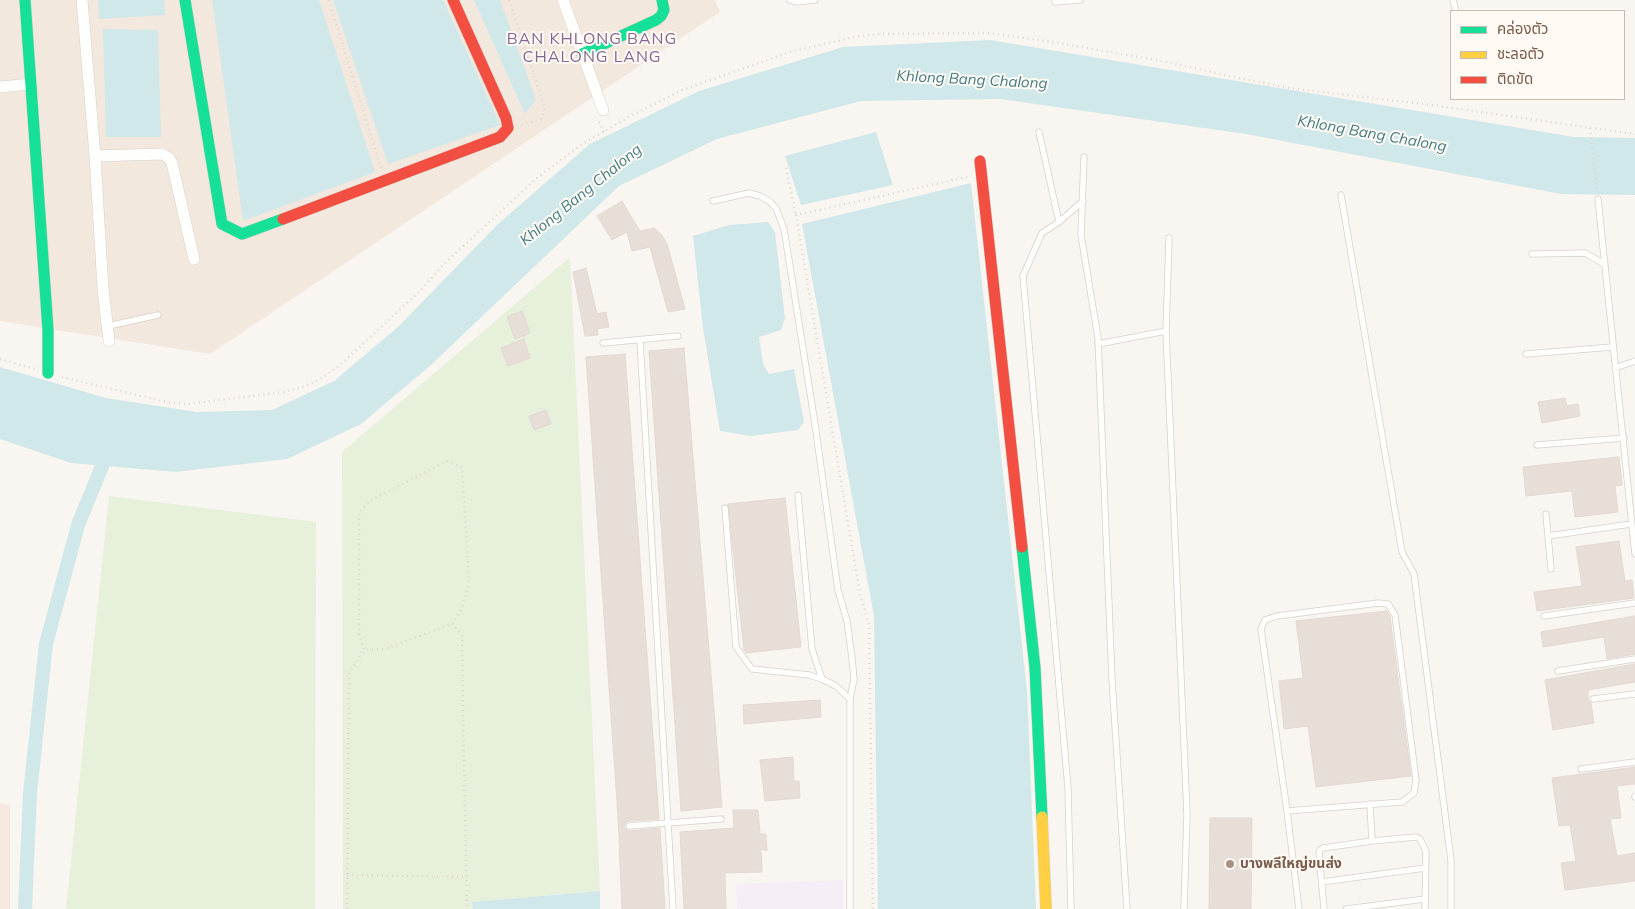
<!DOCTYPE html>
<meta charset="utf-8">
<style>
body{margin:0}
#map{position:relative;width:1635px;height:909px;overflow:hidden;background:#f9f5f0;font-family:Mulish,"Noto Sans Thai",sans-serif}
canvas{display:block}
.legend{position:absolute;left:1450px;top:10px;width:175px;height:90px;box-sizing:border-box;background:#fffaf3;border:1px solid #cabbb1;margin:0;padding:6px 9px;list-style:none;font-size:15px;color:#7a5c4d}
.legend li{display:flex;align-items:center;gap:10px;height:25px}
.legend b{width:25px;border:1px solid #cabbb1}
</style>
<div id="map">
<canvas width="1635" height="909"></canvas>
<ul class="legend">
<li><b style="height:6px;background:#16e098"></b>คล่องตัว</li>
<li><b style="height:6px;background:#ffcf43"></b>ชะลอตัว</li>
<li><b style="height:6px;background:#f24e42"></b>ติดขัด</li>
</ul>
</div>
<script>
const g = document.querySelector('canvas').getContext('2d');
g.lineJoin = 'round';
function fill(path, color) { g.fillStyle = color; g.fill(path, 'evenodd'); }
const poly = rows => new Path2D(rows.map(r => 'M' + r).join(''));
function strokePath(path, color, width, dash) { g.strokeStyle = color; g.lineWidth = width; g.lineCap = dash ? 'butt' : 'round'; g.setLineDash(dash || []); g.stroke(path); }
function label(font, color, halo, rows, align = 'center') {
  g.font = font + ' Mulish,"Noto Sans Thai",sans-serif'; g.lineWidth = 4; g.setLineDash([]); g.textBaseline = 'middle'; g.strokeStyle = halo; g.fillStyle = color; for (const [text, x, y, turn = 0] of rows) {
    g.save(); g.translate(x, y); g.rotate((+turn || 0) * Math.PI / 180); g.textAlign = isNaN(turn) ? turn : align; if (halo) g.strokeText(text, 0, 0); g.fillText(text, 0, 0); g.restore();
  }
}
const residential = poly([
 [0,0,715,0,720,12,210,354,0,321]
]);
const commercial = poly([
 [0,803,10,805,10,909,0,909]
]);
const education = poly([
 [843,880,843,909,737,909,736,884]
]);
const green = poly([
 [570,257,600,891,473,902,473,909,343,909,342,452],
 [109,496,316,522,315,909,66,909]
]);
const water = poly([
 [98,0,164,0,165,15,99,19],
 [212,0,319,0,375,172,243,221],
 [333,0,443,0,500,125,388,164],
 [474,0,500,0,536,100,525,114],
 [103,29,158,30,161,137,106,137],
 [990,40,1574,137,1635,138,1635,195,1561,194,1246,134,1000,99,861,101,717,139,619,186,431,365,361,424,287,459,176,472,71,463,0,439,0,367,106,398,197,412,272,410,334,381,398,327,498,224,590,144,699,91,843,47],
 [876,132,893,185,801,205,785,156],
 [971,183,1027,691,1036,909,878,909,874,616,802,224],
 [768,222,775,232,785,318,781,330,759,337,763,364,769,374,794,369,804,422,798,430,751,436,720,431,703,328,693,236,729,225],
 [600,891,600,909,473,909,472,902]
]);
const canal = poly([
 [25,909,30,793,46,644,78,525,109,449]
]);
const building = poly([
 [622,201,640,231,654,228,662,235,667,244,685,309,668,312,650,247,632,251,627,232,612,240,597,216,622,201],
 [586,268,597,314,606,312,609,327,597,329,598,335,585,336,573,272,586,268],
 [522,311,530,333,515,339,507,317,522,311],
 [524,339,530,358,508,366,501,348,524,339],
 [684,348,722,807,681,811,649,351,684,348],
 [625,354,659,819,629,821,626,822,624,826,625,829,629,831,660,828,665,909,622,909,618,816,586,357,625,354],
 [1565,398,1567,406,1578,404,1580,416,1542,423,1538,402,1565,398],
 [546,410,551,424,534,430,529,416,546,410],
 [1619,457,1622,485,1615,486,1618,512,1575,517,1572,491,1526,496,1523,467,1619,457],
 [785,498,801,647,746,653,744,650,728,504,785,498],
 [1619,541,1625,581,1632,580,1634,598,1537,611,1534,592,1582,586,1576,547,1619,541],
 [1387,611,1390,617,1411,776,1316,787,1308,726,1284,729,1279,681,1303,678,1296,621,1387,611],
 [1635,616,1635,654,1607,659,1604,637,1543,647,1541,632,1635,616],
 [1635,664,1635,682,1588,690,1588,700,1591,703,1594,723,1553,730,1545,680,1635,664],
 [820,700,821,717,744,724,743,705,820,700],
 [793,757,794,781,799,781,800,798,765,801,760,760,793,757],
 [1635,767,1635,784,1617,786,1621,818,1610,819,1617,856,1635,853,1635,881,1565,890,1561,863,1576,861,1570,825,1559,826,1552,778,1635,767],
 [733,810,758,810,760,834,766,834,767,851,761,849,762,872,725,873,726,909,684,909,680,832,734,828,733,810],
 [1210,818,1252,818,1251,909,1209,909,1210,818]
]);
const path = poly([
 [329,0,381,168],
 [509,0,545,109,541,119,521,125],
 [599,122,604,132],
 [1590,128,1597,190],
 [786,168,796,215],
 [0,359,35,369],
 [62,377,166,402,187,404,284,392,306,386,322,378,339,366,419,292,444,264,538,177,584,143,629,117,682,90,790,52,859,36,879,34,990,33,1052,42,1162,61,1243,79,1296,89,1424,104,1635,134],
 [447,461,462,468,469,582,462,608,452,624,385,649,364,650,359,634,359,512,371,500,447,461],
 [452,624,462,635,463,712,467,909],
 [347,875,467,877],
 [347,909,349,674,364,650],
 [873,909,869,625,860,594,796,215,967,177]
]);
const lane = poly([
 [790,0,796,2,815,0],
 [1055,0,1055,2,1080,0],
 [1453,0,1456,11],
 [1039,132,1059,222],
 [1084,157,1081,235,1098,338,1112,679,1127,909],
 [1341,195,1402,552,1414,574,1451,860,1451,909],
 [1598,199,1635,554],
 [713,201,749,193,760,196,769,201,776,208,784,229,815,424,838,590,847,621,852,658,854,679,850,699,850,909],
 [1169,238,1166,331,1187,814,1184,909],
 [1532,254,1585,253,1604,264],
 [108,326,158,315],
 [640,340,673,909],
 [603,343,678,336],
 [1098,344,1166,331],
 [1526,354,1612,347],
 [1615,368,1635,361],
 [1537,445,1624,438],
 [798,495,812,649,822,679],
 [725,508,736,647,752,669,809,675,822,679,836,686,850,699],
 [1546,514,1551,569],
 [1548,536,1631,524],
 [1544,616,1635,603],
 [1558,671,1635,659],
 [1593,699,1635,694],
 [1581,769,1635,762],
 [1635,796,1635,797],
 [1370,804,1372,841],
 [1287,811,1261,629,1265,620,1277,616,1378,603,1388,604,1395,615,1416,780,1414,793,1402,802,1287,811,1299,909],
 [629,826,721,819],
 [1322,882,1425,868],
 [1071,909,1068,788,1023,276,1042,233,1059,222,1083,201],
 [1324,909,1319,853,1320,850,1323,848,1372,841,1416,837,1420,839,1426,851,1425,909],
 [1346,909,1425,899]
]);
const street = poly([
 [82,0,95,156,103,289,109,341],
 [563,0,603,110],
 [0,87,31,84],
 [95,156,162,154,169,158,172,163,194,259]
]);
const fast = poly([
 [25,0,48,330,48,373],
 [185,0,222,224,242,234,283,219],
 [582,54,656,20,661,16,664,10,662,0],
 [1022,547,1035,668,1042,817]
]);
const slow = poly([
 [1042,817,1046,909]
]);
const jam = poly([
 [980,161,1022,547],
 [283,219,500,137,508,128,506,118,453,0]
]);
const markers = [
 [1230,864,5,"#a69286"]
];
const poiNames = [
 ["บางพลีใหญ่ขนส่ง",1240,864]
];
const waterNames = [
 ["Khlong Bang Chalong",972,80,3],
 ["Khlong Bang Chalong",1372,134,10],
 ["Khlong Bang Chalong",581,195,-39]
];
const quarterNames = [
 ["BAN KHLONG BANG",592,39],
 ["CHALONG LANG",592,57]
];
fill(residential, '#f2e8de');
fill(commercial, '#f6e8e1');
fill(education, '#f6eef6');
fill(green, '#e7f0db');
fill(water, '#d0e8ea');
strokePath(canal, '#d0e8ea', 14);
fill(building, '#e6ded7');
strokePath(building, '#e2d8d2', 1);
strokePath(lane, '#d7d1cb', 7);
strokePath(street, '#d7d1cb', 12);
strokePath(fast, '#d9d2cb', 12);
strokePath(slow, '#d9d2cb', 12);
strokePath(jam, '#d9d2cb', 12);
strokePath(path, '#dcd5d0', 2.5, [1, 4]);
strokePath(lane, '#fefefd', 5.5);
strokePath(street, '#fefefd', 11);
strokePath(fast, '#16e098', 11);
strokePath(slow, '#ffcf43', 11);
strokePath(jam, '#f24e42', 11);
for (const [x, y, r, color] of markers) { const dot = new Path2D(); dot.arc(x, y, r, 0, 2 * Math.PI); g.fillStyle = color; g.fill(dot); strokePath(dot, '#fffaf3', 2); }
label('bold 14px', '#7a5c4d', '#fffaf3', poiNames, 'left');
label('italic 15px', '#437c86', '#fffaf3', waterNames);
g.letterSpacing = '1px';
label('16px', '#846695', '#fffaf3', quarterNames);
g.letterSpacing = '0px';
</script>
